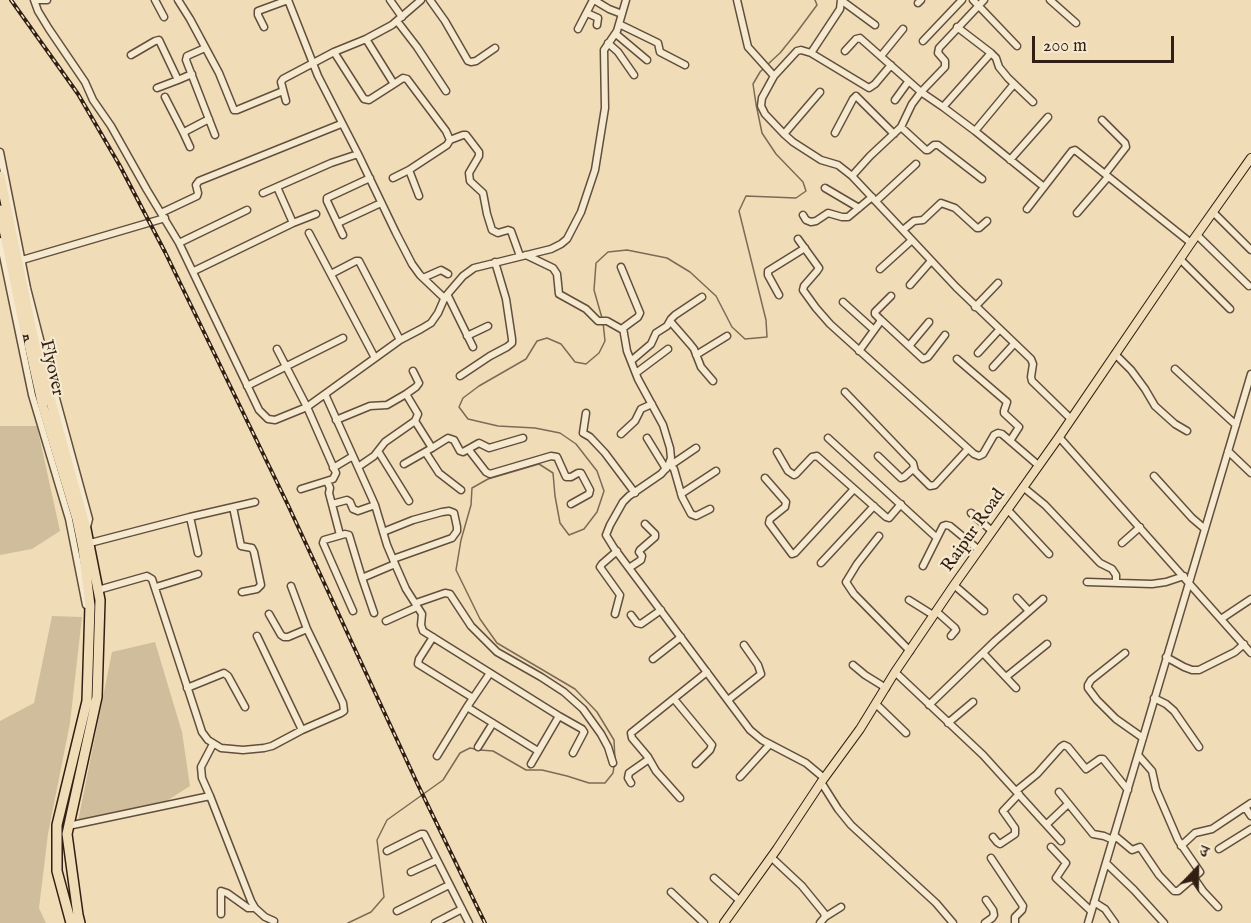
<!DOCTYPE html>
<meta charset="utf-8">
<style>
body{margin:0}
#map{position:relative;width:1251px;height:923px;overflow:hidden;background:#f0ddb7;font-family:"IM FELL English","Noto Serif Devanagari",serif}
canvas{display:block}
.north{position:absolute;left:1167px;top:839px;width:60px;height:60px;-webkit-text-stroke:4px #f5e9d0;paint-order:stroke;rotate:22deg;font-size:16px;font-weight:700;line-height:24px;text-align:center;color:#321f14}
.north::after{content:'';display:block;margin:auto;width:21px;height:27px;background:#321f14;clip-path:polygon(50% 0,100% 100%,50% 72%,0 100%)}
.scale{position:absolute;left:1032px;top:36px;width:142px;height:27px;box-sizing:border-box;border:3px solid #321f14;border-top:0;padding-left:8px;font-size:18px;line-height:21px;white-space:nowrap;color:#321f14;-webkit-text-stroke:4px #f5e9d0;paint-order:stroke}
</style>
<div id="map">
<canvas width="1251" height="923"></canvas>
<div class="north">उ</div>
<div class="scale">200 m</div>
</div>
<script>
const g = document.querySelector('canvas').getContext('2d');
g.lineJoin = 'round';
function fill(path, color) { g.fillStyle = color; g.fill(path, 'evenodd'); }
const poly = rows => new Path2D(rows.map(r => 'M' + r).join(''));
function strokePath(path, color, width, dash) { g.strokeStyle = color; g.lineWidth = width; g.lineCap = dash ? 'butt' : 'round'; g.setLineDash(dash || []); g.stroke(path); }
function label(font, color, halo, rows, align = 'center') {
  g.font = font + ' "IM FELL English",serif'; g.lineWidth = 4.5; g.setLineDash([]); g.textBaseline = 'middle'; g.strokeStyle = halo; g.fillStyle = color; for (const [text, x, y, turn = 0] of rows) {
    g.save(); g.translate(x, y); g.rotate((+turn || 0) * Math.PI / 180); g.textAlign = isNaN(turn) ? turn : align; if (halo) g.strokeText(text, 0, 0); g.fillText(text, 0, 0); g.restore();
  }
}
const green = poly([
 [0,426,37,426,60,531,32,549,0,555],
 [52,616,82,617,70,723,48,834,39,908,46,923,0,923,0,721,34,703],
 [155,642,182,732,190,786,165,802,77,826,112,652]
]);
const stream = poly([
 [767,65,780,53,797,32,817,5,815,0],
 [602,318,594,290,596,263,608,252,627,250,667,258,690,272,716,296,732,327,745,339,767,337,766,320,739,211,746,196,796,198,806,191,803,182,776,154,762,133,756,104,753,84,760,72,764,68],
 [603,322,605,341,599,353,586,364,575,362,561,344,547,338,537,341,526,359,479,386,463,398,459,407,468,419,498,426,535,428,560,433,576,444,597,471,604,491,597,512,584,529,569,535,560,523,555,496,553,473,539,464,488,479,472,488,471,505,461,540,456,570,480,619,497,643,575,689,597,712,614,740,615,761],
 [480,750,493,751,526,770,542,770,567,776,589,783,605,783,613,773,614,766],
 [348,923,371,912,384,897,377,840,387,820,443,780,460,753,470,748,475,749]
]);
const minor = poly([
 [34,0,38,11,49,29,85,82,93,100,111,126,147,190,179,243,259,410,268,419,275,420,307,407,400,340,421,329,431,323,438,313,445,297],
 [39,0,47,0],
 [155,0,164,17],
 [178,0,190,19,219,73,234,110,237,110,283,91],
 [288,0,318,76,358,154,396,233,412,264,420,275,442,296,445,297,463,276,474,268,551,249,561,244,567,239,581,212,595,170,605,108,604,50,617,31,626,0],
 [390,0,402,17],
 [430,0,445,21,468,61,471,62,476,61,495,48],
 [594,0,609,9,622,14],
 [737,0,748,47,774,76,762,98,761,106,765,114,784,134,793,142,821,160,838,165,852,176,956,287,1031,359,1033,364,1031,377,1032,381,1071,419],
 [841,0,875,25],
 [973,0,1017,46],
 [1050,0,1076,23],
 [918,3,921,0],
 [587,13,598,18,597,25],
 [397,21,417,47,446,91],
 [619,24,658,43,660,52,685,65],
 [264,27,258,15,258,11,288,0],
 [957,27,991,53,996,58,999,67,1008,78,1033,102],
 [578,29,593,0],
 [616,34,647,60],
 [923,41,962,0],
 [608,43,618,52,634,75],
 [205,48,187,56,186,60,215,135],
 [845,51,856,39,860,38,921,92,943,107,975,131,1044,187],
 [334,52,364,99,369,100,394,84,366,39],
 [811,53,840,9,841,0],
 [131,55,155,41,159,40,178,80,192,74],
 [881,56,903,29],
 [774,76,797,51,801,50,811,53,869,88,875,84,891,65],
 [157,88,178,80],
 [165,97,184,134],
 [895,100,908,82],
 [286,101,281,82,283,79,334,52,366,39,392,25,421,0],
 [943,107,991,53],
 [1102,120,1125,143,1126,147,1105,174],
 [901,127,926,150,928,150,934,145,938,145,982,179],
 [975,131,1014,84],
 [835,133,853,99,856,96,894,134],
 [784,134,820,92],
 [450,140,463,135,466,135,479,152,479,156,469,173,470,181,483,193,487,214,492,230,498,233,508,230,511,231,520,256],
 [190,147,184,134,186,131,209,119],
 [0,152,27,288,42,347,89,519,87,527],
 [1010,160,1048,117],
 [409,170,419,196],
 [852,176,870,156,901,127,912,104,921,92,945,67,945,61,938,53,939,48,984,0],
 [393,178,409,170,447,145,450,140,446,131,407,79,403,78,394,84],
 [277,187,293,223,316,214],
 [825,188,859,208],
 [263,193,331,163,358,154],
 [876,201,916,164],
 [1027,209,1072,151,1075,150,1191,243],
 [1213,212,1251,250],
 [161,213,197,196,198,193,196,185,199,181,341,124],
 [1077,213,1108,177],
 [803,215,806,220,811,222,816,221,828,213,842,217,848,217,872,197],
 [338,223,381,203],
 [903,230,914,221,923,220,941,203,955,208,977,228,979,228,987,221],
 [309,233,375,358],
 [343,235,327,201,327,198,370,178],
 [1197,235,1249,286],
 [798,239,819,268,817,271,804,286,803,290,816,308,830,324,974,454,979,456,983,454,994,435,998,433,1002,434,1038,465],
 [0,241,32,395,69,519,86,605],
 [179,243,247,210],
 [526,255,553,268,557,274,559,294,586,309,598,321,607,321,623,330],
 [1180,259,1230,309],
 [22,260,165,218],
 [621,267,640,313,638,317,623,328,627,351,638,379,663,425,670,448,671,458,668,466,661,474,629,496,623,502,610,525,606,535,614,548,750,730,762,740,806,763,824,778],
 [880,269,912,240],
 [194,271,293,223],
 [331,274,356,261,359,261,400,340],
 [423,278,441,270,448,274],
 [910,285,931,261],
 [779,295,768,275,768,271,805,248],
 [448,296,473,347],
 [843,302,874,330],
 [975,307,998,283],
 [880,319,923,359,928,357,945,335],
 [670,321,690,344,694,349,701,367,713,381],
 [467,336,488,326],
 [909,346,929,322],
 [277,349,307,407,336,473,333,479,301,489],
 [859,351,880,322,880,319,875,314,875,312,891,296],
 [978,353,999,330],
 [1115,354,1131,370,1145,389,1155,406,1175,424,1187,431],
 [696,355,727,336],
 [957,359,1007,402,1004,411,1004,413,1019,427,1010,441],
 [631,361,651,344,656,333,667,326,671,319,675,315,702,297],
 [993,367,1014,344],
 [1175,369,1236,425],
 [636,373,668,349],
 [460,376,490,356,507,347,512,343,512,339,506,299,495,262],
 [247,386,343,338],
 [845,392,913,463,915,471,930,486,935,485,968,449],
 [325,394,353,456,333,468],
 [586,413,583,433,590,437,605,453,635,493],
 [336,420,370,406,387,405,406,394,416,387,419,383,413,371],
 [621,434,635,421,641,409,652,404],
 [1059,437,1251,653],
 [647,438,666,469],
 [828,438,937,538],
 [432,448,448,438,454,440,460,451,463,452,479,443,489,448,523,438],
 [469,450,486,472,490,474,551,456,557,457,566,477,571,477,578,473,581,473,590,490,589,494,571,504],
 [378,451,409,501],
 [1228,451,1251,473],
 [777,452,788,471,794,475,796,474,812,457,817,456,886,517,889,518,901,504],
 [426,453,439,473,461,490],
 [353,456,375,505,387,545,395,564,406,589,422,614,421,625,423,631,559,716,582,729,584,732,573,753],
 [878,456,901,478,904,477,914,468],
 [404,464,432,448,415,421],
 [669,464,674,469,682,497,691,514,696,516,710,509],
 [671,465,696,448],
 [358,467,374,456,385,442,415,421,418,414,406,394],
 [1154,476,1192,518,1205,529],
 [765,478,786,502,785,507,770,519,769,523,792,554,795,553,854,489],
 [327,481,330,488,329,493,340,535],
 [1023,487,1045,505,1100,563,1112,569,1116,575,1116,583],
 [681,494,716,471],
 [332,504,347,500,350,502,353,509,358,511,375,505],
 [233,507,241,546,252,548,254,552,261,585,257,589,242,592],
 [1007,509,1049,554],
 [971,513,992,531],
 [190,517,198,553],
 [383,532,413,520,442,512,449,511,454,513,457,527,457,531,452,538,393,559],
 [879,536,857,564,846,582,854,594,910,651],
 [1122,543,1140,527],
 [87,545,90,543,190,517,255,502],
 [821,563,874,506],
 [923,566,943,526,946,525,950,526,979,550],
 [629,568,641,560,642,556,639,552,640,550,655,537,655,534,645,524],
 [1087,582,1152,584,1166,582,1184,576],
 [954,585,984,611],
 [156,587,198,574],
 [98,590,147,576,152,579,202,732,208,740,221,748,243,750,264,748,272,746,302,730,341,713,344,711,343,703,307,629,291,586],
 [1017,598,1029,611],
 [909,600,933,615],
 [416,603,445,593,450,594,471,626,497,652,541,677,564,692,583,709,601,734,608,747,613,763],
 [353,611,323,543,324,540,345,534,349,535,362,578],
 [936,611,955,628,956,630,951,636],
 [374,613,362,578,395,564],
 [269,614,281,635,284,637,288,637,307,629],
 [615,614,620,595,600,567,602,564,617,551],
 [631,615,637,623,641,624,661,610],
 [1221,619,1251,599],
 [386,621,417,607],
 [257,636,302,730],
 [433,637,419,659,418,664,473,698],
 [983,653,1016,688],
 [1125,653,1091,680,1088,685,1088,688,1097,700,1116,719,1143,738],
 [1166,657,1184,667,1192,670,1199,670,1235,652,1244,644],
 [653,659,681,637],
 [853,665,865,675,886,688],
 [895,672,983,755,1061,841],
 [490,673,467,707,538,751],
 [1006,677,1047,644],
 [187,688,224,673,228,676,245,707],
 [1154,698,1166,704,1174,711,1199,747],
 [674,699,712,745,710,750,696,764],
 [728,700,761,674,758,665,744,645],
 [876,704,906,733],
 [929,705,995,641,1043,599],
 [948,723,973,702],
 [478,747,493,723],
 [437,756,467,707],
 [531,764,559,716],
 [740,777,770,744],
 [821,782,838,809,851,825,936,903,953,923],
 [631,783,628,778,629,773,649,759],
 [1016,791,1037,774,1061,747,1064,745,1068,747,1086,769,1100,759,1103,759,1128,790],
 [1059,792,1093,834,1104,836,1113,840],
 [210,796,202,778,201,767,213,744],
 [680,798,656,771,648,757,632,738,631,733,707,672],
 [1245,807,1251,816],
 [1047,824,1068,804],
 [68,826,210,796,251,901,255,908,265,917,274,921],
 [1114,835,1132,850,1140,847,1159,875,1174,891,1178,891,1200,872,1178,840,1156,789,1152,771,1138,755],
 [993,837,997,842,1000,844,1015,834,1015,828,1003,811,1019,794],
 [1181,846,1195,833,1212,829,1251,803],
 [1051,847,1066,863,1056,878,1091,911],
 [1219,849,1251,829],
 [387,851,421,834,424,834,469,923],
 [771,857,802,886,824,913,825,917,820,923],
 [991,858,1023,906,1022,910,1015,917,1015,923],
 [1106,863,1134,890,1164,923],
 [411,872,437,860],
 [714,878,740,901],
 [1194,878,1203,891,1218,907],
 [671,892,704,923],
 [1094,902,1105,909,1115,923],
 [397,911,449,885],
 [221,914,221,891,227,893,248,908,255,908],
 [825,917,841,907],
 [435,923,462,909],
 [985,923,992,918,994,915,993,910,986,900],
 [1088,923,1251,374]
]);
const major = poly([
 [724,923,777,849,822,781,860,729,895,672,954,585,1059,437,1191,243,1251,158]
]);
const highway = poly([
 [0,176,33,336,86,529,100,600,97,697,67,834,78,915,80,923],
 [0,210,25,331],
 [29,344,43,407,77,519,83,548,90,606,87,701,57,825,57,871,71,923]
]);
const rail = poly([
 [11,0,78,94,120,166,165,252,287,503,418,785,485,923]
]);
const streetNames = [
 ["Flyover",51,368,77],
 ["Raipur Road",974,531,-55]
];
fill(green, '#d0bd9b');
strokePath(stream, '#7d6a55', 1.5);
strokePath(minor, '#624e3d', 9);
strokePath(major, '#321f14', 10);
strokePath(highway, '#321f14', 12);
strokePath(minor, '#f5e9d0', 6);
strokePath(major, '#f0ddb7', 8);
strokePath(highway, '#f0ddb7', 9);
strokePath(rail, '#321f14', 4);
strokePath(rail, '#f5e9d0', 1.5, [4.5]);
label('18px', '#321f14', '#f5e9d0', streetNames);
</script>
